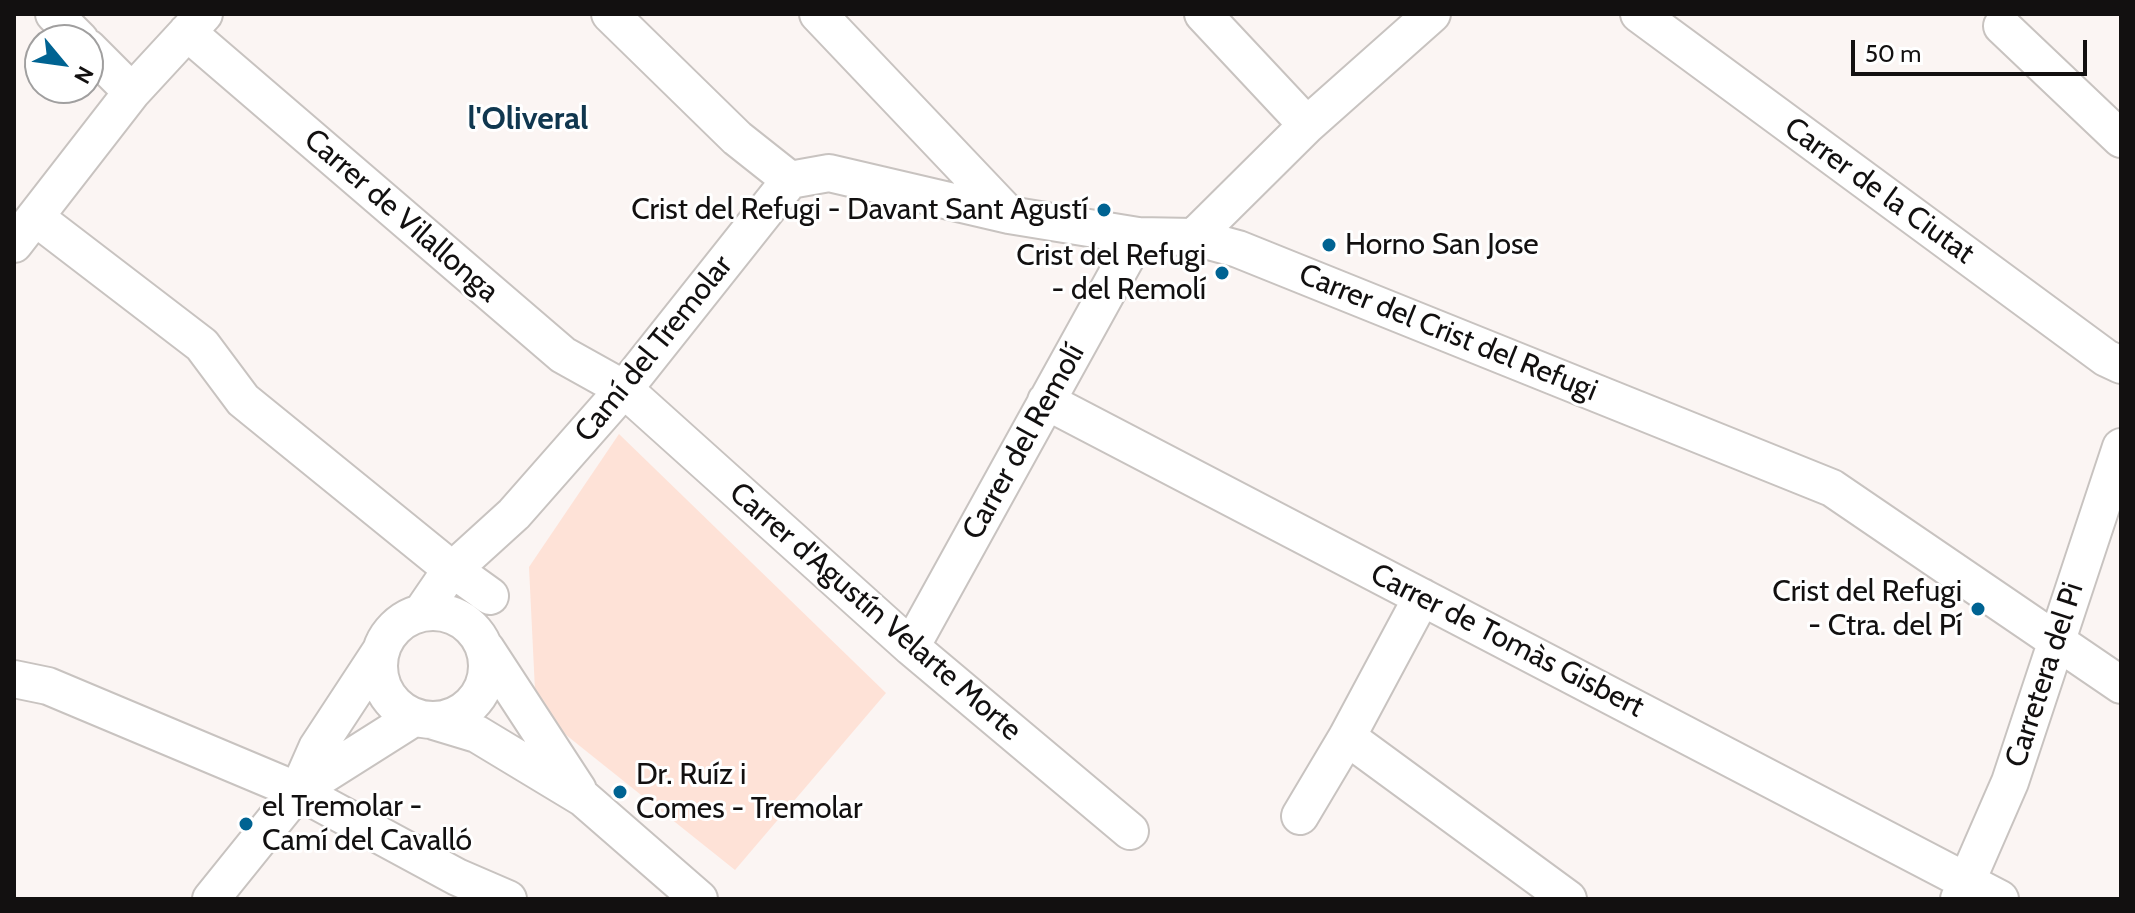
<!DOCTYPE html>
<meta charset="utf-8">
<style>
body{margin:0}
#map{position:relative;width:2135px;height:913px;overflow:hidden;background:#fbf5f3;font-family:Cabin,sans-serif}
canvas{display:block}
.frame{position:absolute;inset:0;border:16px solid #121010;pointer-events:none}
.north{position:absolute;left:24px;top:24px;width:80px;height:80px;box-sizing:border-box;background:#fff;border:2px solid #a09f9f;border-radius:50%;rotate:119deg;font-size:22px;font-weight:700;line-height:32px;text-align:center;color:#121010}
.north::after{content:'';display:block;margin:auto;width:28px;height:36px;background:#006392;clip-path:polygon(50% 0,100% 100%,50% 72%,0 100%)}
.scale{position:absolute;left:1851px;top:40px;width:236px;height:36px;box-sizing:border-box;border:4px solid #121010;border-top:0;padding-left:10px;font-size:24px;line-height:28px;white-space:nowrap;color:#121010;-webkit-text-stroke:6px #fff;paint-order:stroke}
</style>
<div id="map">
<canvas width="2135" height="913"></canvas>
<div class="frame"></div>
<div class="north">N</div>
<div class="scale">50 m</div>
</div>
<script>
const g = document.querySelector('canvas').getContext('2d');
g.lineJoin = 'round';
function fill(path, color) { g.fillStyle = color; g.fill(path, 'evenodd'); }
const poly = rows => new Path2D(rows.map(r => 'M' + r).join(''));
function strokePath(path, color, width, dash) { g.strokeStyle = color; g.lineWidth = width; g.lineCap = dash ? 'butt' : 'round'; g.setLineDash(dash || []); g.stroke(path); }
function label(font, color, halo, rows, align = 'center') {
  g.font = font + ' Cabin,sans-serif'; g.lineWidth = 6; g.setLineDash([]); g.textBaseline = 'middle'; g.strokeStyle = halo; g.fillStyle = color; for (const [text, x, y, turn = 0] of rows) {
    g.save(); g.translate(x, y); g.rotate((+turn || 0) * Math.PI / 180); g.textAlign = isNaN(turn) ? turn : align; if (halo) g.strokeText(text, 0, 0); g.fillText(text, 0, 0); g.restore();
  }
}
const green = poly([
 [619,434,886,693,735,870,536,711,529,567]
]);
const minor = poly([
 [54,14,80,40],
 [610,14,737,138,790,180],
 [818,14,1009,215],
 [1203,14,1307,125],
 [1639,14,2106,358,2121,365],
 [2002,26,2121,139],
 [187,32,563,355,624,389,911,647,1130,831],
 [88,48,132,92],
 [790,180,829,173,1009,215,1138,236,1194,237,1238,249,1832,488,2121,685],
 [35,217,202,345,243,400,440,560,490,596],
 [1194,237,1307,125,1432,14],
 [14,244,132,92,204,14],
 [1046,401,2000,899],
 '379 666a54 54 0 1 1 108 0a54 54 0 1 1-108 0Z',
 [422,612,448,574,514,514,624,389,790,180],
 [911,647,1138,236],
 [486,649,578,790],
 [14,679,48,686,298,791,457,877,508,899],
 [434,721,477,734,583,798,699,899],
 [1347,737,1568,899],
 [298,791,415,717],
 [1300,816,1347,737,1422,597],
 [211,899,298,791,317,748,380,652],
 [1959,899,2010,782,2121,447]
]);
const markers = [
 [1104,210,8,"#006392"],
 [1329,245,8,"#006392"],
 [1222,273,8,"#006392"],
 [1978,609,8,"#006392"],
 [620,792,8,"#006392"],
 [246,824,8,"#006392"]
];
const streetNames = [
 ["Carrer de la Ciutat",1879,191,36],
 ["Carrer de Vilallonga",401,216,41],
 ["Carrer del Crist del Refugi",1448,333,22],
 ["Camí del Tremolar",654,349,-51],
 ["Carrer del Remolí",1024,442,-61],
 ["Carrer d'Agustín Velarte Morte",875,612,41],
 ["Carrer de Tomàs Gisbert",1507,641,27],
 ["Carretera del Pi",2045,675,-72]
];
const poiNames = [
 ["Crist del Refugi - Davant Sant Agustí",1088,210],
 ["Horno San Jose",1345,245,"left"],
 ["Crist del Refugi",1206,256],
 ["- del Remolí",1206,290],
 ["Crist del Refugi",1962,592],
 ["- Ctra. del Pí",1962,626],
 ["Dr. Ruíz i",636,775,"left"],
 ["Comes - Tremolar",636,809,"left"],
 ["el Tremolar -",262,807,"left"],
 ["Camí del Cavalló",262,841,"left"]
];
const neighbourhoodNames = [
 ["l'Oliveral",528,120]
];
fill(green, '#fee2d7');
strokePath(minor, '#c8c3c0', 40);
strokePath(minor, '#fff', 36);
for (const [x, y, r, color] of markers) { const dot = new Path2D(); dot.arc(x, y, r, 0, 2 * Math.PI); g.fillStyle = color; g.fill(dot); strokePath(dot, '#fff', 3); }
label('30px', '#121010', '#fff', streetNames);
label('30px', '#121010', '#fff', poiNames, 'right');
label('bold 32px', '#10374f', '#fff', neighbourhoodNames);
</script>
